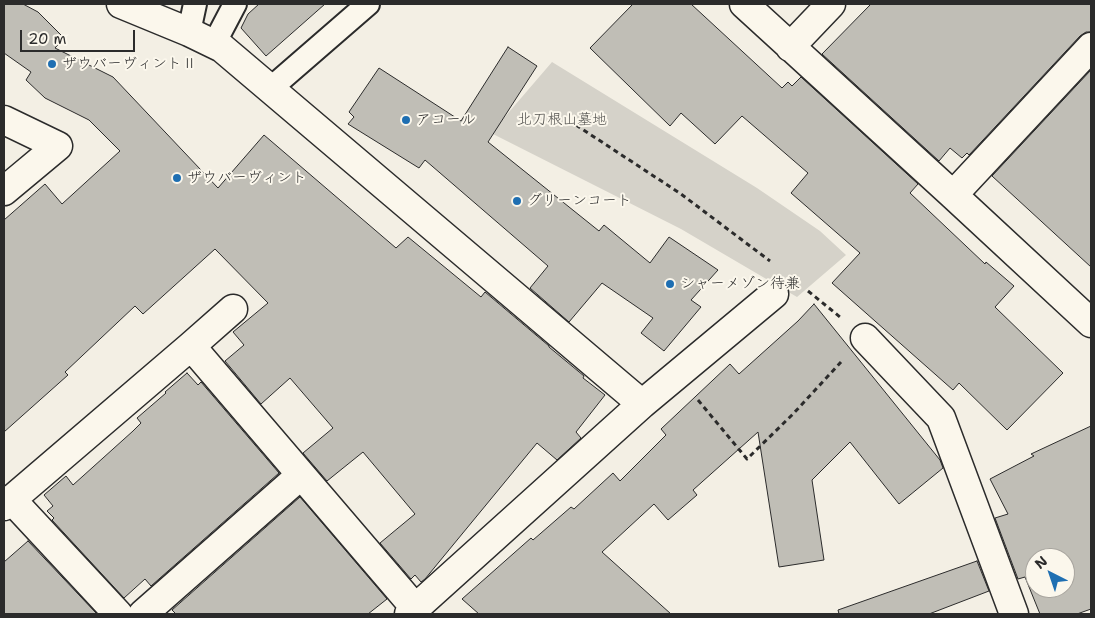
<!DOCTYPE html>
<meta charset="utf-8">
<style>
body{margin:0}
#map{position:relative;width:1095px;height:618px;overflow:hidden;background:#f3efe4;font-family:"Shantell Sans",sans-serif}
canvas{display:block}
.frame{position:absolute;inset:0;border:5px solid #2b2b2b;pointer-events:none}
.north{position:absolute;left:1025px;top:548px;width:50px;height:50px;box-sizing:border-box;background:#fbf7ec;border:1px solid #a8a59f;border-radius:50%;rotate:319deg;font-size:14px;font-weight:700;line-height:20px;text-align:center;color:#2b2b2b}
.north::after{content:'';display:block;margin:auto;width:18px;height:22px;background:#1f6fb2;clip-path:polygon(50% 0,100% 100%,50% 72%,0 100%)}
.scale{position:absolute;left:20px;top:30px;width:115px;height:22px;box-sizing:border-box;border:2px solid #2b2b2b;border-top:0;padding-left:6px;font-size:15px;line-height:18px;white-space:nowrap;color:#2b2b2b;-webkit-text-stroke:4px #fbf7ec;paint-order:stroke}
</style>
<div id="map">
<canvas width="1095" height="618"></canvas>
<div class="frame"></div>
<div class="north">N</div>
<div class="scale">20 m</div>
</div>
<script>
const g = document.querySelector('canvas').getContext('2d');
g.lineJoin = 'round';
function fill(path, color) { g.fillStyle = color; g.fill(path, 'evenodd'); }
const poly = rows => new Path2D(rows.map(r => 'M' + r).join(''));
function strokePath(path, color, width, dash) { g.strokeStyle = color; g.lineWidth = width; g.lineCap = dash ? 'butt' : 'round'; g.setLineDash(dash || []); g.stroke(path); }
function label(font, color, halo, rows, align = 'center') {
  g.font = font + ' "Shantell Sans","Klee One",sans-serif'; g.lineWidth = 4; g.setLineDash([]); g.textBaseline = 'middle'; g.strokeStyle = halo; g.fillStyle = color; for (const [text, x, y, turn = 0] of rows) {
    g.save(); g.translate(x, y); g.rotate((+turn || 0) * Math.PI / 180); g.textAlign = isNaN(turn) ? turn : align; if (halo) g.strokeText(text, 0, 0); g.fillText(text, 0, 0); g.restore();
  }
}
const green = poly([
 [552,62,757,188,820,231,846,255,797,297,681,229,491,133]
]);
const building = poly([
 [4,4,23,4,38,12,64,38,55,48,113,77,218,188,264,135,396,248,408,237,481,297,485,292,549,346,549,347,584,376,583,378,605,395,576,432,581,438,557,460,537,443,425,579,421,582,415,575,411,579,380,543,415,514,363,452,327,481,303,453,333,428,290,378,261,404,225,361,244,345,233,332,268,303,215,249,143,314,135,306,65,372,68,375,4,432,4,220,45,184,62,204,120,151,89,120,45,98,26,80,31,72,4,53,4,4],
 [259,4,325,4,266,56,241,28,248,14,259,4],
 [633,4,691,4,782,88,788,82,792,86,801,77,918,184,910,193,985,264,986,262,1014,286,995,307,1063,373,1007,430,959,383,953,390,832,283,860,253,791,193,808,173,742,116,715,144,681,113,670,126,590,48,633,4],
 [871,4,1091,4,1091,32,1086,32,1080,36,969,155,967,153,962,158,950,148,939,161,822,54,871,4],
 [508,47,537,66,488,142,599,231,604,225,650,263,669,237,718,270,691,300,701,307,664,351,641,333,653,318,602,283,569,322,530,288,548,266,425,160,419,168,348,124,354,117,349,112,379,68,461,121,508,47],
 [1091,70,1091,267,992,176,1091,70],
 [814,304,940,460,943,468,899,504,850,442,812,480,824,560,779,567,758,432,693,490,697,495,668,520,654,504,602,552,671,614,479,614,462,599,531,538,533,540,571,507,574,509,613,473,620,481,666,435,661,429,730,364,739,374,798,321,814,304],
 [187,373,198,385,201,382,279,473,151,586,145,579,124,598,52,520,54,518,47,511,53,506,44,495,66,476,73,485,133,431,141,423,137,418,166,393,165,392,187,373],
 [1091,426,1091,609,1077,614,1040,614,1025,577,1018,579,995,518,1008,514,990,479,1034,456,1031,454,1091,426],
 [1035,558,1065,558,1065,588,1035,588,1035,558],
 [300,497,387,599,368,614,176,614,172,610,300,497],
 [28,541,97,614,4,614,4,562,28,541],
 [977,561,989,591,929,614,839,614,838,610,977,561]
]);
const path = poly([
 [576,125,681,194,770,261],
 [808,291,840,317],
 [698,400,747,459,793,414,841,362]
]);
const service = poly([
 [189,32,195,4],
 [214,44,235,4],
 [270,89,368,4]
]);
const minor = poly([
 [121,4,189,32,222,48,642,404],
 [744,4,953,195,1091,323],
 [790,47,831,4],
 [4,120,58,146,4,191],
 [953,195,1091,47],
 [865,338,941,418,1014,614],
 [191,346,416,609],
 [11,499,118,614],
 [4,506,191,346,233,309],
 [143,614,301,475],
 [409,614,642,404,774,294]
]);
const markers = [
 [52,64,5,"#1f6fb2"],
 [406,120,5,"#1f6fb2"],
 [177,178,5,"#1f6fb2"],
 [517,201,5,"#1f6fb2"],
 [670,284,5,"#1f6fb2"]
];
const poiNames = [
 ["ザウバーヴィントⅡ",62,64],
 ["アコール",416,120],
 ["ザウバーヴィント",187,178],
 ["グリーンコート",527,201],
 ["シャーメゾン待兼",680,284]
];
const parkNames = [
 ["北刀根山墓地",562,120]
];
fill(green, '#d5d2c9');
fill(building, '#c0beb6');
strokePath(building, '#2b2b2b', 1);
strokePath(service, '#2b2b2b', 26);
strokePath(minor, '#2b2b2b', 31);
strokePath(path, '#2b2b2b', 3, [5, 4]);
strokePath(service, '#fbf7ec', 22);
strokePath(minor, '#fbf7ec', 28);
for (const [x, y, r, color] of markers) { const dot = new Path2D(); dot.arc(x, y, r, 0, 2 * Math.PI); g.fillStyle = color; g.fill(dot); strokePath(dot, '#fbf7ec', 2); }
label('15px', '#2b2b2b', '#fbf7ec', poiNames, 'left');
label('15px', '#565552', '#fbf7ec', parkNames);
</script>
